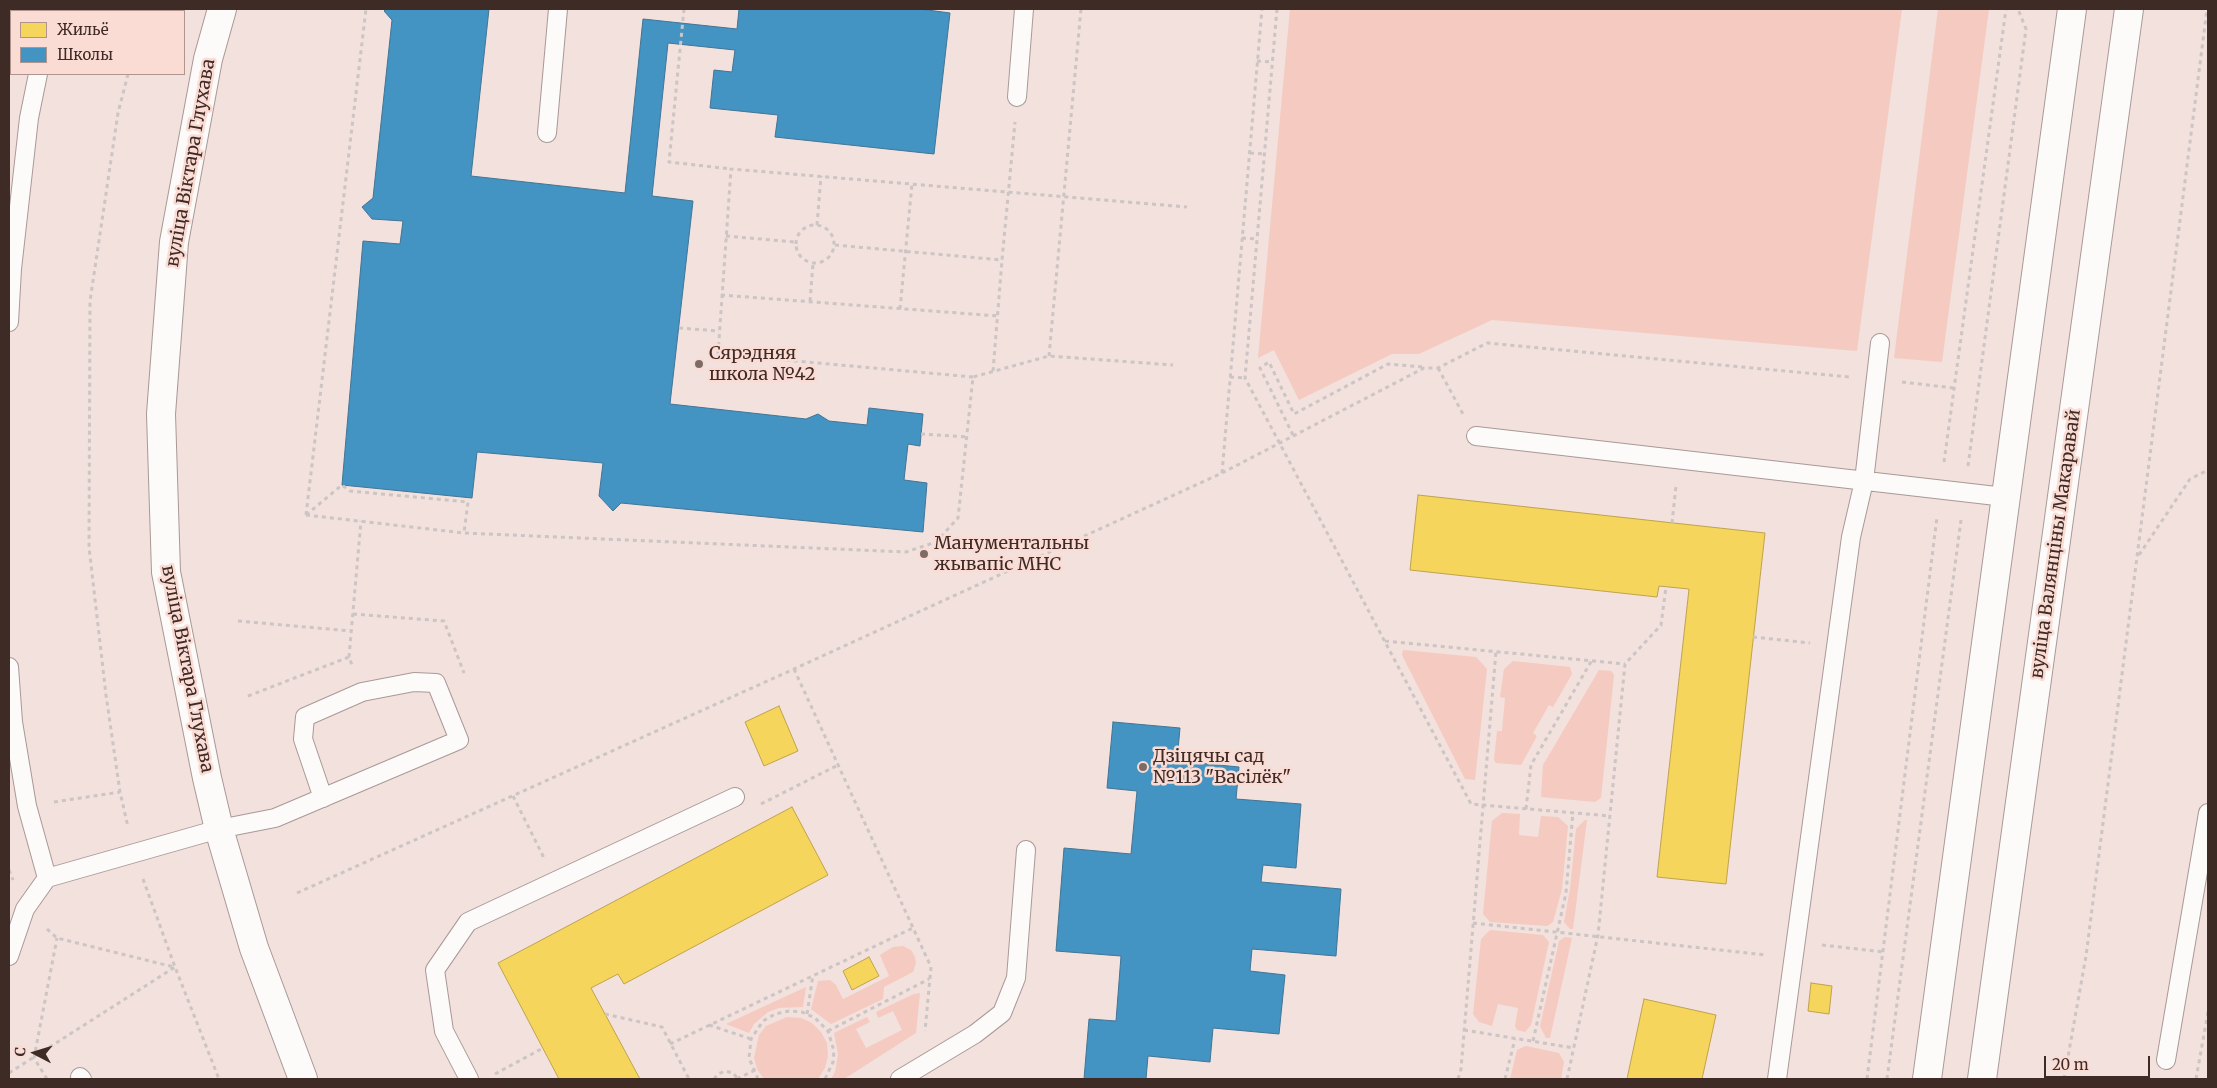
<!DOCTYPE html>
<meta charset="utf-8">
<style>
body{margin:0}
#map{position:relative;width:2217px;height:1088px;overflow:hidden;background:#f2e1dd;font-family:Merriweather,serif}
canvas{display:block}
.frame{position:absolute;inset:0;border:10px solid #3e2b26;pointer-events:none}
.legend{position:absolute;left:10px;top:10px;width:175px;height:65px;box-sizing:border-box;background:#fbdcd4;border:1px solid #af958e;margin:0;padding:6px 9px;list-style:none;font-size:15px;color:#3e2b26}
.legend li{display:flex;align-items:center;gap:10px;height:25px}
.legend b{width:25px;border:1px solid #af958e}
.north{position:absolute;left:10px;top:1028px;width:50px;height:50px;-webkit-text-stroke:4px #fbdcd4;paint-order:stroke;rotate:275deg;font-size:14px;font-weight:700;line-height:20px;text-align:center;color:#3e2b26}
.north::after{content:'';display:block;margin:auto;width:18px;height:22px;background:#3e2b26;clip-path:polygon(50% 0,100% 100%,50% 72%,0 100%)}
.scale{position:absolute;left:2044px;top:1056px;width:106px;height:22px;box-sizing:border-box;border:2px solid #3e2b26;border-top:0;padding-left:6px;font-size:15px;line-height:18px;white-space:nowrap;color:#3e2b26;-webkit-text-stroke:4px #fbdcd4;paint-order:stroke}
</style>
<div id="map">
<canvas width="2217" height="1088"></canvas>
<div class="frame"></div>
<ul class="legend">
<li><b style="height:14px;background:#f6d55c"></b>Жильё</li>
<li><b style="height:14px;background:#4393c3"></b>Школы</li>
</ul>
<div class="north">С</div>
<div class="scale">20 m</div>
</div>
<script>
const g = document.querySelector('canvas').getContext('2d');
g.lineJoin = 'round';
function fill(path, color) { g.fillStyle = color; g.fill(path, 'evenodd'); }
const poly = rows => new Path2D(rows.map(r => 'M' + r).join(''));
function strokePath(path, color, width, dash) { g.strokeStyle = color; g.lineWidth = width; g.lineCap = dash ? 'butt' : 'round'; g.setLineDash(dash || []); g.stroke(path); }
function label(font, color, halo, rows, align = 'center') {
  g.font = font + ' Merriweather,serif'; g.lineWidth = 5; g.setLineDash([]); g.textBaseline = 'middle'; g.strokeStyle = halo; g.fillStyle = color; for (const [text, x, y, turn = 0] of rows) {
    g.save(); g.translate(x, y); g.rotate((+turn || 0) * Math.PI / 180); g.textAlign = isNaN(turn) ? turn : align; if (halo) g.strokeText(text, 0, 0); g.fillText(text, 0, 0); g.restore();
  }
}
const green = poly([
 [1290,9,1902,9,1857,351,1492,320,1419,354,1392,354,1299,400,1274,350,1258,358],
 [1938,9,1989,9,1942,362,1894,358],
 [1403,650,1476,657,1487,669,1475,780,1465,779,1402,655],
 [1513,661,1570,667,1572,674,1553,707,1549,705,1533,733,1537,736,1521,765,1496,763,1494,760,1497,731,1502,731,1505,698,1500,697,1504,669],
 [1599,670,1611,671,1614,675,1601,798,1595,802,1541,797,1543,765],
 [1502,813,1520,814,1519,835,1538,837,1541,816,1558,817,1568,826,1562,889,1553,922,1547,926,1490,922,1483,914,1492,821],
 [1585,820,1587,820,1573,929,1570,929,1564,922,1570,889,1576,829],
 [1490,930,1543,935,1549,942,1531,1025,1525,1032,1517,1030,1515,1026,1518,1008,1498,1004,1492,1026,1479,1022,1473,1014,1481,939],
 [1565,937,1572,938,1550,1038,1546,1038,1540,1026,1559,941],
 [903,946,911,950,915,957,916,963,913,972,884,987,883,999,831,1024,811,1009,818,981,830,980,836,985,843,999,889,976,880,955,893,947],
 [806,987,803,1007,779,1008,768,1012,754,1024,749,1033,726,1024],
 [920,993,916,1033,844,1079,831,1079,835,1072,838,1054,834,1033,867,1017,870,1022,856,1029,866,1048,902,1030,893,1011,878,1018,876,1012,914,994],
 [787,1017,801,1018,812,1023,821,1032,827,1043,828,1056,825,1068,818,1079,764,1079,757,1069,754,1058,759,1035,766,1026],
 [1526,1046,1559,1053,1564,1062,1561,1079,1510,1079,1517,1050]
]);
const homes = poly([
 [1418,495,1765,533,1726,884,1657,877,1689,589,1659,586,1657,597,1410,570,1418,495],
 [779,706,798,751,764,766,745,722,779,706],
 [792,807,828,875,624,984,618,974,591,988,640,1079,559,1079,498,963,792,807],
 [869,957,879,976,852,990,843,971,869,957],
 [1811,983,1832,986,1829,1014,1808,1011,1811,983],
 [1644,999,1716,1015,1702,1079,1627,1079,1644,999]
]);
const schools = poly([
 [386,9,489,9,471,176,625,193,643,19,737,29,739,9,920,9,950,13,934,154,775,137,778,115,710,108,714,70,732,72,735,50,668,43,652,196,693,201,670,404,806,419,818,414,829,421,867,425,869,408,923,414,920,446,908,444,904,480,927,483,923,532,621,503,613,511,599,496,603,463,477,452,472,498,342,485,363,241,400,244,403,221,372,219,362,207,373,198,392,20,384,11,386,9],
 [1113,722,1180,728,1177,761,1239,767,1236,799,1301,804,1296,868,1263,865,1261,882,1341,889,1336,956,1252,949,1250,971,1285,975,1279,1034,1213,1028,1210,1062,1148,1056,1146,1079,1084,1079,1089,1019,1116,1021,1121,956,1056,951,1064,848,1131,854,1137,791,1107,788,1113,722]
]);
const path = poly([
 [684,9,669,162,731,169],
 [1277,9,1245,378,1471,804,1610,816],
 [143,11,144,9],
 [1257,61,1273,62],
 [128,74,118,113,90,301,89,547,106,695,120,792,128,827],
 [1250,153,1265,154],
 '796 244a19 19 0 1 1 38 0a19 19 0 1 1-38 0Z',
 [817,225,821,176],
 [726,236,795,242],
 [1242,238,1257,239],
 [835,245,1002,260,1015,122],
 [721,295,998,316],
 [810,301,813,264],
 [900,309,912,184],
 [679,328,719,331],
 [1049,356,1081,9],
 [1438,368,1463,414],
 [993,371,1002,260],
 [973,377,718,354,731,169,1187,207],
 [1230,377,1245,378],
 [1902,382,1954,388],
 [921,434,967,437],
 [1293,435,1260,368,1269,362,1294,414,1388,364,1423,367],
 [1944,462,2006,9],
 [1968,466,2026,29,2018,9],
 [1222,473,1262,9],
 [306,515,464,533,906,552,936,542,958,518,973,377,1049,356,1173,365],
 [306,515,366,9],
 [306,515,342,485,350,491,468,502,464,533],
 [1672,523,1676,486],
 [2139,555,2190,479,2208,470],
 [353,614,444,621,464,673],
 [238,621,351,631],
 [1753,637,1810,643],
 [1385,641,1625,664],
 [349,657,361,521],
 [794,669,931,967,925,1031],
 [248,696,349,657,353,668],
 [513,796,544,858],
 [54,802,120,792],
 [761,804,838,765],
 [1526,809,1531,765,1592,660],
 [9,870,13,880],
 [143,879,175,967,219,1079],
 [297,893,794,669,1222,473,1424,368,1438,368,1487,343,1849,377],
 [1473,923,1766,955],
 [47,929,57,938,174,967],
 [1822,945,1884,952],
 [605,1014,662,1027,689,1079],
 [807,1014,813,975],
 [709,1025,751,1039],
 [1464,1030,1574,1048],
 [828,1031,929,979],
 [1533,1041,1566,893,1573,812],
 [670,1044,913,928],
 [9,1073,175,967],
 [495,1074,543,1048],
 [47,1079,34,1058,57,938],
 [714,1079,718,1074,725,1071,733,1073,738,1079],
 [737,1079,753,1071],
 [758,1079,749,1058,751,1039,763,1021,775,1014,789,1011,802,1012,815,1018,828,1031,834,1051,833,1062,825,1079],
 [1458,1079,1461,1069,1496,651],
 [1505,1079,1515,1039],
 [1567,1079,1598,935,1625,664,1661,625,1666,587],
 [1867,1079,1937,517],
 [1887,1079,1961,520],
 [2064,1079,2086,956,2207,9],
 [2196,1079,2208,1012]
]);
const service = poly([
 [51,11,52,9],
 [1017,97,1024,9],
 [547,133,558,9],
 [9,263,12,269,9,322],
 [12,269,29,118,38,74],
 [1476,436,2005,497],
 [9,667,13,722,27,806,47,878],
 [9,956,25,909,47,878,219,829,275,818,459,740,436,683,414,682,362,692,305,717,303,739,323,798],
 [2166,1060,2208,813],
 [80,1077,82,1079],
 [469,1079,444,1031,435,970,468,922,735,797],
 [900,1079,975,1034,1002,1013,1016,978,1026,850],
 [1777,1079,1851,537,1864,481,1880,343]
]);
const minor = poly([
 [222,9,208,59,174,242,161,414,166,572,207,778,219,829,254,948,303,1079],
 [1927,1079,2072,9],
 [1982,1079,2129,9]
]);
const markers = [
 [699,364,5,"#7d6b66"],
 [924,554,5,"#7d6b66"],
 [1143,767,5,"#7d6b66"]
];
const streetNames = [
 ["вуліца Віктара Глухава",191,163,-80],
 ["вуліца Валянціны Макаравай",2056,544,-82],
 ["вуліца Віктара Глухава",187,669,79]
];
const poiNames = [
 ["Сярэдняя",709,354],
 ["школа №42",709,375],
 ["Манументальны",934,544],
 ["жывапіс МНС",934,565],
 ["Дзіцячы сад",1153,757],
 ["№113 \"Васілёк\"",1153,778]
];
fill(green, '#f5cac0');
fill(homes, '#f6d55c');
strokePath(homes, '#bfa24c', 1);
fill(schools, '#4393c3');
strokePath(schools, '#427494', 1);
strokePath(service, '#a99996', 20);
strokePath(minor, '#a99996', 30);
strokePath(path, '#ccc5c3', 3, [4, 4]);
strokePath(service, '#fdfafa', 18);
strokePath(minor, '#fdfafa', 28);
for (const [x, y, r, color] of markers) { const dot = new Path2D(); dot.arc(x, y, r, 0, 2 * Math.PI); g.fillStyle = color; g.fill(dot); strokePath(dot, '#fbdcd4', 2); }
label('18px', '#3e2b26', '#fbdcd4', streetNames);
label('18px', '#3e2b26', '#fbdcd4', poiNames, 'left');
</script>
